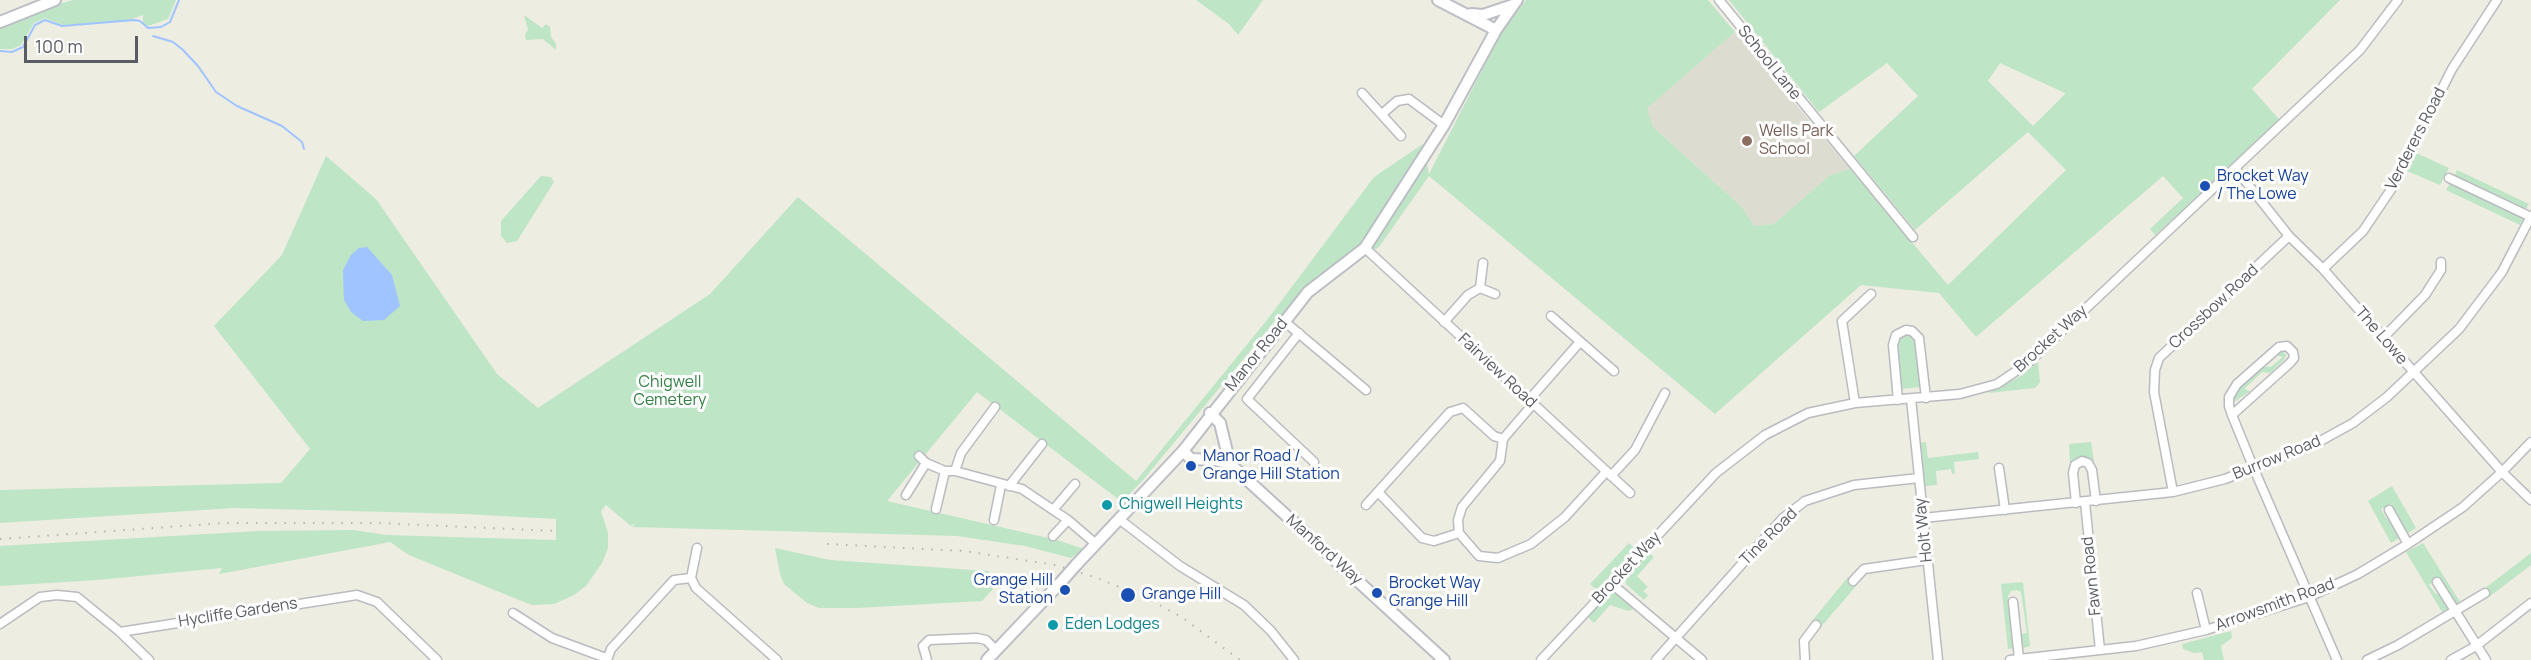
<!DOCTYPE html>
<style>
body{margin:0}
#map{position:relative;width:2531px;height:660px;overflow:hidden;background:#edede2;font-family:Manrope,sans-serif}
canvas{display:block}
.scale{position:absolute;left:24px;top:36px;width:114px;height:27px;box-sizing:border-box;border:3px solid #5a5c63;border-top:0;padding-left:8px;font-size:18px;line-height:21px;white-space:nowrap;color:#5a5c63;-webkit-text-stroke:4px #fff;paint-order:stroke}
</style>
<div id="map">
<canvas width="2531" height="660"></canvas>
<div class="scale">100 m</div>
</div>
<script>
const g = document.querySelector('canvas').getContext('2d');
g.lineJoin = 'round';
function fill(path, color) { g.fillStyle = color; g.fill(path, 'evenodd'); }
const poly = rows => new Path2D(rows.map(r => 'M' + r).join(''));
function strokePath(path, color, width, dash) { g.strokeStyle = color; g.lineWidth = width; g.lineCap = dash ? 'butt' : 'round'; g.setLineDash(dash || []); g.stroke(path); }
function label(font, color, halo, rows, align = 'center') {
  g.font = font + ' Manrope,sans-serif'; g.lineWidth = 6; g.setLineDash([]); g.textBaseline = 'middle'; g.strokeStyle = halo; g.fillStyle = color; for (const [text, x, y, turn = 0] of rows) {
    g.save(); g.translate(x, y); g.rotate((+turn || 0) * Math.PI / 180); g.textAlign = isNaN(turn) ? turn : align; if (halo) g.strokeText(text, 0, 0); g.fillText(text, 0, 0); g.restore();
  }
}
const education = poly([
 [1735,32,1850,169,1830,175,1774,224,1754,226,1742,207,1653,127,1646,108]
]);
const green = poly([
 [73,0,176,0,168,19,148,26,143,25,143,15,126,21,62,25,45,18,34,23,21,45,12,49,0,49,0,27,38,10],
 [1196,0,1263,0,1238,35,1229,24],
 [1526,0,1708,0,1735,32,1647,108,1653,127,1742,207,1754,226,1774,224,1830,175,1850,169,1948,285,2066,170,2028,132,1915,230,1854,156,1918,96,1887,63,1819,112,1729,0,2340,0,2252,89,2279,119,2190,206,2188,205,2155,235,2150,229,2183,198,2163,176,1976,337,1939,293,1861,285,1715,414,1429,176,1379,247,1319,280,1283,317,1280,315,1143,480,1122,502,977,392,887,501,1057,540,1084,549,1071,558,1025,546,957,536,632,527,637,522,631,526,606,505,601,511,608,533,608,548,602,563,586,586,574,595,554,604,532,605,519,600,409,555,390,542,219,574,222,568,97,580,0,586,0,546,259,531,353,530,386,535,556,540,556,519,465,514,234,508,0,523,0,490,281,483,310,449,214,326,282,255,326,156,376,199,497,374,538,408,710,294,798,197,1136,481,1267,320,1374,177,1423,144,1429,174,1500,35],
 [2000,63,2065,93,2065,94,2033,126,1988,81],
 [524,15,542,28,546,24,550,27,551,37,556,44,556,50,543,39,526,40,525,34,528,30],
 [2416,153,2449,168,2440,185,2407,171],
 [2457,170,2529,204,2525,210,2453,178],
 [541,176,551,177,554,182,517,241,507,243,501,236,501,221],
 [2450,183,2524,217,2520,225,2446,190],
 [1905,334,1912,335,1917,342,1920,387,1901,389,1897,344,1898,338],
 [2282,350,2286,355,2284,360,2270,373,2262,372,2244,389,2250,391,2234,402,2235,394,2240,386,2262,366,2271,367,2283,357,2276,355],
 [2038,362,2040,382,2035,388,1988,393,2017,378],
 [1926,442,1928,458,1978,452,1979,459,1954,462,1955,473,1952,474,1951,469,1936,471,1937,485,1925,486,1920,443],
 [2091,442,2094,462,2085,457,2070,463,2069,444],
 [2392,486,2416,528,2407,534,2391,504,2381,509,2386,518,2392,521,2401,537,2391,543,2368,501],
 [1629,543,1635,549,1597,590,1590,584],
 [2423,543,2460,602,2454,604,2440,577,2429,585,2435,593,2439,595,2448,609,2442,612,2406,552],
 [775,548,830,560,988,571,993,589,982,601,857,608,819,608,807,603,784,584,780,574],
 [1647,551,1654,557,1637,576,1648,587,1643,591,1648,595,1644,600,1626,584,1624,576],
 [2531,553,2531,565,2489,597,2484,589],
 [1848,577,1857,585,1820,628,1812,621],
 [2023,582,2030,646,2023,648,2021,634,2027,633,2021,592,2017,590,2011,591,2008,596,2016,648,2008,649,2001,584],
 [1610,593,1616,593,1633,609,1629,611,1610,605,1594,623,1588,617],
 [2231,631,2232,638,2221,646,2224,660,2204,660,2202,652,2194,653,2183,649,2182,644]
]);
const water = poly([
 [367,247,392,275,400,306,384,320,363,321,351,312,344,300,343,270,351,255,359,248]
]);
const stream = poly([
 [153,36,173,42,182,49,198,66,216,92,237,106,282,126,302,142,304,149],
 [0,51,12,52,23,47,35,25,45,20,62,26,134,20,140,21,148,28,161,27,170,22,179,0]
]);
const street = poly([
 [1719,0,1913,237],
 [1362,93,1401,136],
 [1382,114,1397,101,1409,99,1444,125],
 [2235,168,2289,236,2323,269,2502,472,2531,500],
 [2449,178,2531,217],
 [1365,248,1630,493],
 [2323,269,2363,231,2392,188,2452,69,2497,0],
 [1480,288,1495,294],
 [1551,316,1614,371],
 [1284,321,1366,390],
 [1444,322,1468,295,1480,288,1483,263],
 [1299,333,1247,399,1314,462],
 [2383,338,2425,295,2441,270,2441,262],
 [1911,399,1938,660],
 [1529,400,1579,343],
 [1898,400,1893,345,1896,335,1906,330,1912,331,1919,338,1926,398],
 [1855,403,1842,321,1871,294],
 [1533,404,1503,439,1500,461,1462,507,1458,520,1459,533,1479,556,1498,558,1531,544,1565,517,1606,472],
 [2232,415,2290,363,2294,358,2293,352,2287,346,2279,347,2237,384,2229,397,2229,406,2232,415,2254,469,2337,660],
 [919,456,926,463,945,471,955,471,1022,489,1068,520,1096,544],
 [1999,468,2005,510],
 [955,471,961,453,995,407],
 [1611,476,1635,450,1665,393],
 [1009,486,1042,444],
 [2173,492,2154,392,2155,370,2159,358,2289,236],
 [1379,493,1422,538,1434,541,1459,533],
 [906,495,926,463],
 [2085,502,2100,650],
 [2076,503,2073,473,2075,465,2082,461,2088,463,2092,470,2096,501],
 [1366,505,1450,412,1463,408,1494,436,1503,439],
 [936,509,945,471],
 [1053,510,1075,484],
 [2389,510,2408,544],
 [1923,518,2173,492,2225,479,2315,444,2353,423,2387,397,2459,329,2502,272,2531,216],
 [1119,519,1180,566,1244,605,1271,631,1294,660],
 [994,520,1001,485],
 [1053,536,1068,520],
 [697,548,691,578,696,588,777,660],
 [1853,581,1864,569,1927,560],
 [2437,582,2486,660],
 [1612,584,1702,660],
 [2197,593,2206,630],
 [2013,602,2019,659],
 [513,613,552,638,606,658],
 [0,624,40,597,57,595,77,597,120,632,149,660],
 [120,632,357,595,377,602,437,660],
 [607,660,611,649,674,580,691,578],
 [927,660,923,646,929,640,977,638,986,640,996,650],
 [1541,660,1716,473,1765,435,1808,413,1855,403,1960,394,1997,384,2028,363,2360,50,2398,0],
 [1656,660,1783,518,1805,501,1854,485,1919,478],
 [1805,660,1804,641,1816,625],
 [2010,660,2136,646,2206,630,2309,597,2358,574,2408,544,2463,507,2502,472,2531,442],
 [2367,660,2398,645,2485,593],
 [2451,660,2476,646,2531,603]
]);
const secondary = poly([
 [1438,0,1496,30],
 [1471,14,1483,15,1513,5],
 [0,22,55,0],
 [1210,413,1220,423,1230,464],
 [1183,451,1191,459,1215,460,1230,464,1444,660],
 [1076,565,1183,451,1308,292,1365,248,1444,125,1496,30,1517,0],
 [987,660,1061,582]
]);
const rail = poly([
 [0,539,224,523,378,523,556,531],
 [827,544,964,551,1055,565,1097,578,1147,598,1183,618,1240,660]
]);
const secondaryBridge = poly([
 [1061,582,1076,565]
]);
const markers = [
 [1747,141,6,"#8d6e63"],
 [2205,186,6,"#1a4fb4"],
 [1191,466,6,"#1a4fb4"],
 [1107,505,6,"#0f9aa8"],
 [1065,590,6,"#1a4fb4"],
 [1377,593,6,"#1a4fb4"],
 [1128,595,8,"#1a4fb4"],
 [1053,625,6,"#0f9aa8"]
];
const streetNames = [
 ["School Lane",1769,63,51],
 ["Verderers Road",2416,139,-63],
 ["Crossbow Road",2214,307,-43],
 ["The Lowe",2381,336,49],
 ["Brocket Way",2051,339,-42],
 ["Manor Road",1257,355,-51],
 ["Fairview Road",1497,371,43],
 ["Burrow Road",2277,458,-22],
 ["Holt Way",1924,530,-96],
 ["Tine Road",1769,537,-45],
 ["Manford Way",1324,550,42],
 ["Brocket Way",1627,568,-47],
 ["Fawn Road",2092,576,-96],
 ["Arrowsmith Road",2275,605,-20],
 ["Hycliffe Gardens",238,613,-9]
];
const educationNames = [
 ["Wells Park",1759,132],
 ["School",1759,150]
];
const transitNames = [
 ["Brocket Way",2217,177],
 ["/ The Lowe",2217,195],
 ["Manor Road /",1203,457],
 ["Grange Hill Station",1203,475],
 ["Grange Hill",1053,581,"right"],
 ["Station",1053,599,"right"],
 ["Brocket Way",1389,584],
 ["Grange Hill",1389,602],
 ["Grange Hill",1142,595]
];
const parkNames = [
 ["Chigwell",670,383],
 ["Cemetery",670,401]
];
const cultureNames = [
 ["Chigwell Heights",1119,505],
 ["Eden Lodges",1065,625]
];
fill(education, '#dddcd0');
fill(green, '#bee5c5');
fill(water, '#a0c4ff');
strokePath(stream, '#a0c4ff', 2);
strokePath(street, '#babbc1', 11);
strokePath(secondary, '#bcbec6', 14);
strokePath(street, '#fff', 8);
strokePath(secondary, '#fff', 10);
strokePath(rail, '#b5b5b6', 2, [1.5, 8]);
strokePath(secondaryBridge, '#bcbec6', 14, []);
strokePath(secondaryBridge, '#fff', 10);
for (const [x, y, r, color] of markers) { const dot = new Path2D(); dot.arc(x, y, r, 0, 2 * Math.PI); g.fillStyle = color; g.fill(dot); strokePath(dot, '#fff', 2); }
label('16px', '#5a5c63', '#fff', streetNames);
label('16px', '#785e54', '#fff', educationNames, 'left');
label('16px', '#164399', '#fff', transitNames, 'left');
label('16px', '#338145', '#fff', parkNames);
label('16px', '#0d838f', '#fff', cultureNames, 'left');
</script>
